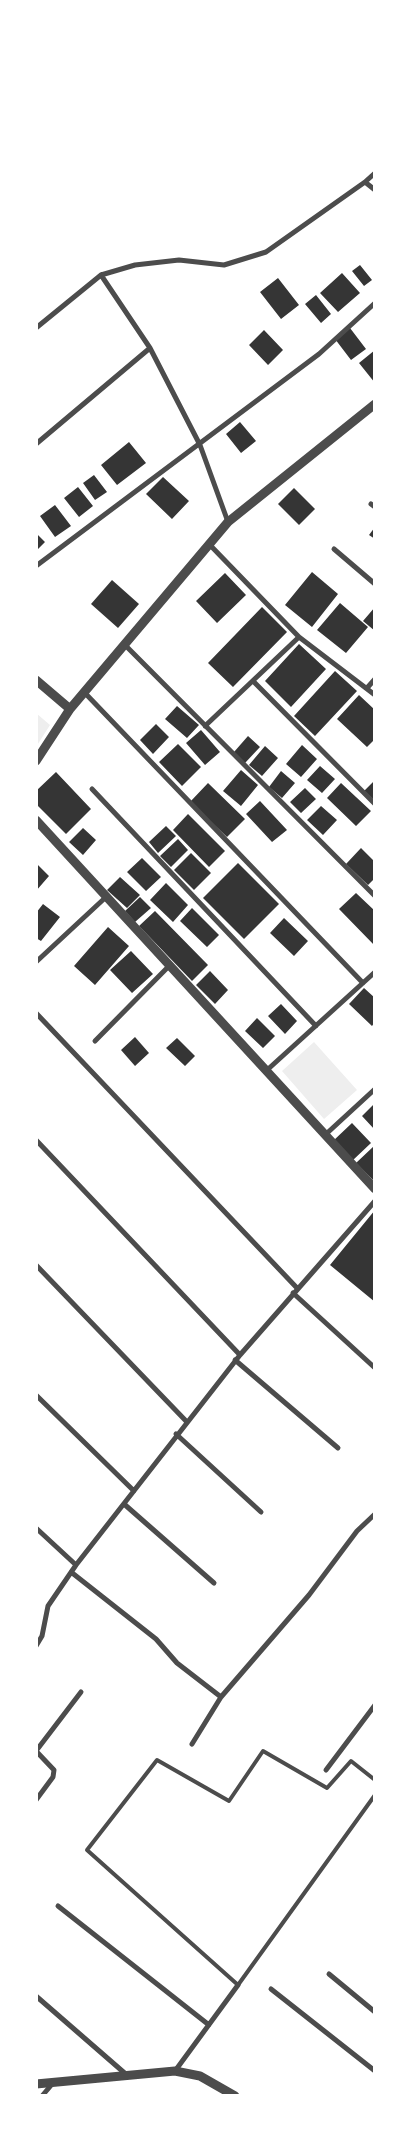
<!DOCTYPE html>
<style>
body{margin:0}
#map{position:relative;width:411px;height:2132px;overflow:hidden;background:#fff;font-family:"PT Sans Narrow",sans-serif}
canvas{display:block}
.frame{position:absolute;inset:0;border:38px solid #fff;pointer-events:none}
</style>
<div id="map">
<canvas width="411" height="2132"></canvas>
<div class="frame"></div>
</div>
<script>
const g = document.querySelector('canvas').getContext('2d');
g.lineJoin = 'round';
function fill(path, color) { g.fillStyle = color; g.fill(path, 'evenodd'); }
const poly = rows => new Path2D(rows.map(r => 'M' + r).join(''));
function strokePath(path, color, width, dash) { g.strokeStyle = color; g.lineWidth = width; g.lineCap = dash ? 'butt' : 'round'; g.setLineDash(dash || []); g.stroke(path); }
const green = poly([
 [36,713,50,725,36,747],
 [314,1042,357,1090,324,1119,282,1071]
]);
const building = poly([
 [360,265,372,280,364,286,352,271],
 [342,273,360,293,338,312,320,293],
 [278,278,299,305,281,319,260,292],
 [316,295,331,314,321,323,305,304],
 [350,328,366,349,351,360,335,339],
 [264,330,283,350,268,365,249,345],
 [375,350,375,383,359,363],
 [240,422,256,441,241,453,226,434],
 [129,442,146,463,117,485,101,465],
 [94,475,107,492,95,500,83,483],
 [163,477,189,501,172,519,146,494],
 [78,487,93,506,79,517,64,498],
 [294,488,315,509,299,525,278,504],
 [55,505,71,526,55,537,40,516],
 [375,527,375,539,369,535],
 [36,533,45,542,36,551],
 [312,572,338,594,312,627,285,605],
 [225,573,246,595,217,623,196,601],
 [112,580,139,604,118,628,91,604],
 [340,603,368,627,346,653,317,630],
 [262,607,287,632,233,687,208,663],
 [375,607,375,631,363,621],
 [299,644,326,669,291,707,265,681],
 [335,671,357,691,315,736,294,716],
 [359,695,375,710,375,739,367,747,337,719],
 [177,706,199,725,187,738,165,719],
 [156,724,169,737,153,754,140,740],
 [201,730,220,752,205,765,186,743],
 [248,736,260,747,245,763,234,752],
 [178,744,201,767,182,786,159,762],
 [302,745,317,759,301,777,286,764],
 [265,746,278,758,262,776,249,765],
 [320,766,335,779,322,793,307,780],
 [241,770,258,785,241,806,223,791],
 [281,771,295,783,282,798,269,787],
 [56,772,91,809,66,834,36,804,36,791],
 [375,780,375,801,364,791],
 [208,783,245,819,227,837,190,802],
 [341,783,371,811,356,826,327,798],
 [305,788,316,799,301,813,290,802],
 [260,801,287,830,272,842,246,814],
 [321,806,337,820,323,835,307,820],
 [188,814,225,851,209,867,173,830],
 [166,826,176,836,158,853,149,842],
 [83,828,96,840,83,855,69,842],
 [178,839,188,850,171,867,160,856],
 [361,848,375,862,375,878,368,885,346,864],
 [191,853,211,873,194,890,174,870],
 [142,858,161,877,146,891,127,872],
 [36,863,49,876,36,891],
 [238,863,279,904,244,939,203,898],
 [120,877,140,895,127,908,107,890],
 [166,883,188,905,173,922,150,900],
 [356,893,375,911,375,946,339,909],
 [140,897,151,908,135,922,125,911],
 [43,904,60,917,41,941,36,938,36,913],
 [192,908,219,935,207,947,180,921],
 [155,911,208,965,192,981,139,926],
 [284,918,308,941,294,956,270,933],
 [108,927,129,946,95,985,74,966],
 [131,951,153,974,132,993,110,970],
 [210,971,228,990,215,1004,196,985],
 [364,988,375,998,375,1022,372,1026,349,1004],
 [281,1004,297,1021,285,1034,268,1016],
 [257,1018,275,1036,263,1048,245,1031],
 [135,1037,149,1053,135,1066,121,1050],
 [177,1038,195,1056,185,1066,166,1048],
 [375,1103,375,1130,362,1116],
 [352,1123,371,1143,352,1161,333,1141],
 [374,1146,375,1148,375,1182,356,1163],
 [375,1210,375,1302,330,1265]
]);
const service = poly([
 [375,1780,351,1761,327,1788,263,1751,229,1801,157,1760,87,1850,238,1985,375,1795]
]);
const minor = poly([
 [375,173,365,182,375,190],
 [101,275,135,265,179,260,224,265,266,252,365,182],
 [36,328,101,275,150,348,200,445,228,522],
 [36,444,150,348],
 [371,504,375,507],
 [209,544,299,637,375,695],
 [334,549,375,584],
 [36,566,319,354,375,303],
 [124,644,375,896],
 [253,681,375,804],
 [367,688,375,679],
 [84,692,363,983],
 [205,726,299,637],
 [92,789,316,1026],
 [36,962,106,897],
 [36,1013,297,1288],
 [95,1041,169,966],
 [266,1071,375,972],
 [325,1135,375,1089],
 [36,1140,240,1355],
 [36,1265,186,1421],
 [293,1293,375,1368],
 [235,1360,338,1448],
 [36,1395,134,1491],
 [176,1434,261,1512],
 [124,1504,214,1583],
 [36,1528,76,1565],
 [71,1572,156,1639,177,1663,221,1697,309,1595,357,1531,375,1514],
 [36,1646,42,1636,48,1606,76,1565,240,1355,375,1201],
 [192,1744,221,1697],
 [36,1751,81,1692],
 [36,1751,54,1770,53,1777,36,1800],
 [326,1770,375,1705],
 [58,1906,209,2025],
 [329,1974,375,2012],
 [271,1989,375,2071],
 [36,1996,128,2076],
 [175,2071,238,1985],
 [42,2096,53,2083]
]);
const tertiary = poly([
 [36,680,70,709],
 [36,761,70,709,228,522,375,404],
 [36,820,375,1189],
 [36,2084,175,2071,200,2076,235,2096]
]);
fill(green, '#eee');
fill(building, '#353535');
strokePath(service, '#4c4c4c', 4);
strokePath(minor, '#4c4c4c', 5);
strokePath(tertiary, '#4c4c4c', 9);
</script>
